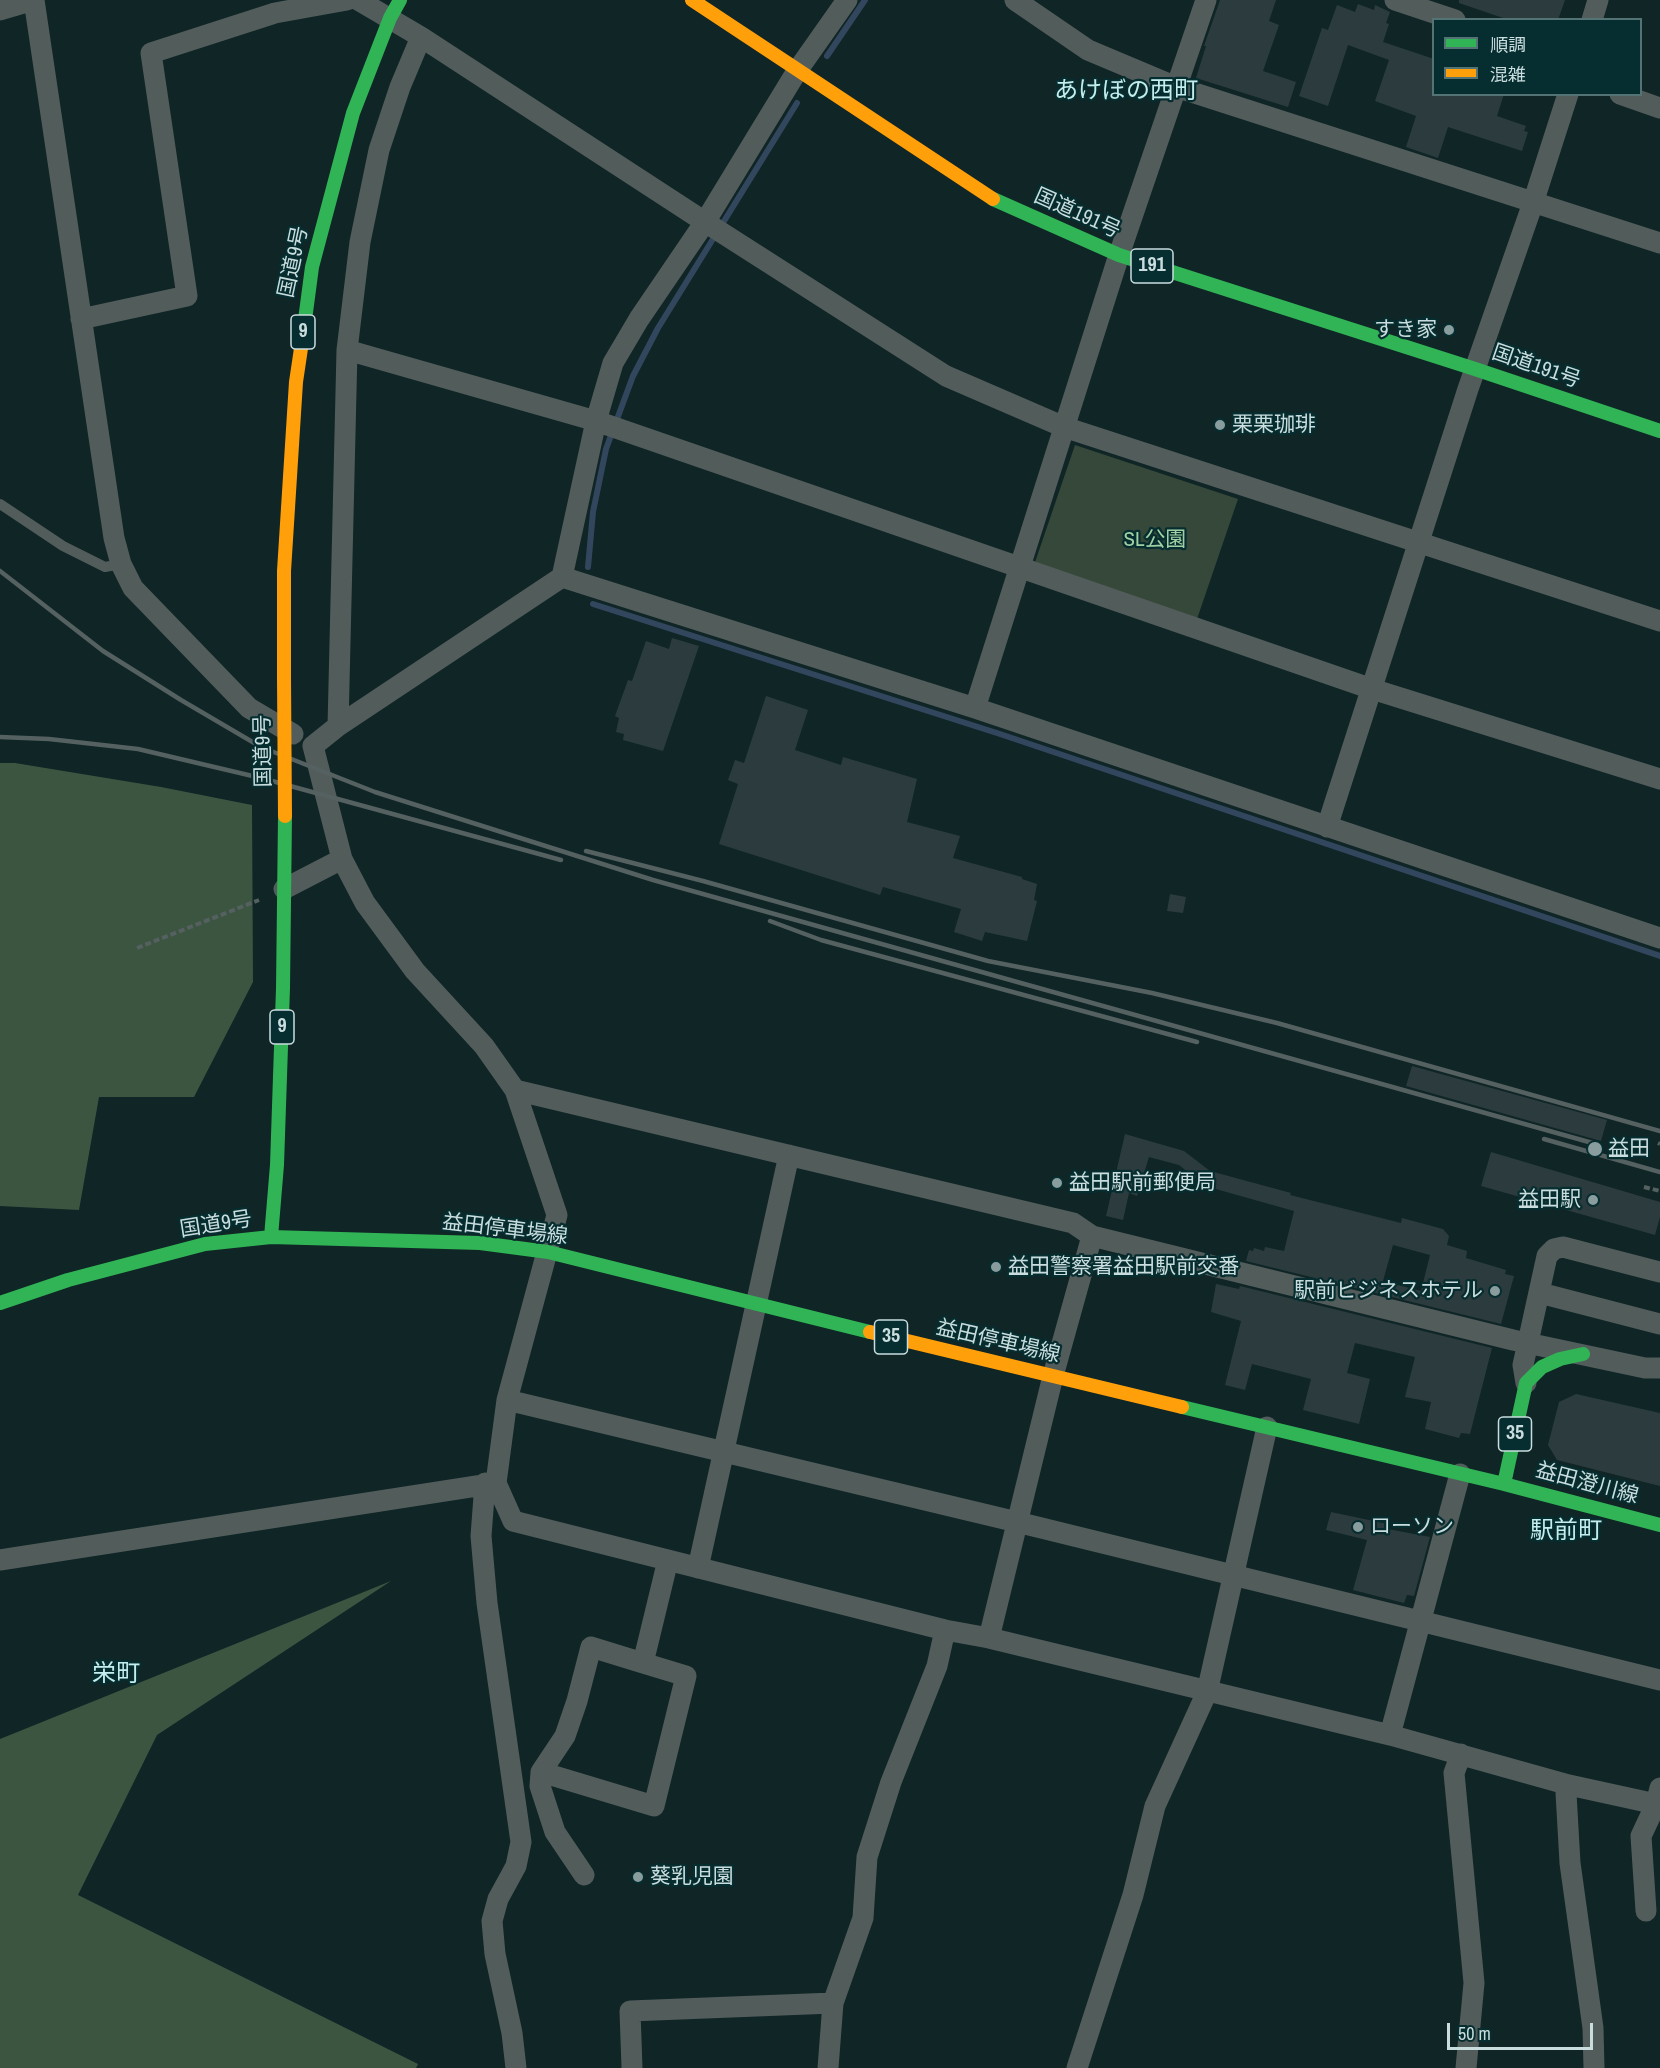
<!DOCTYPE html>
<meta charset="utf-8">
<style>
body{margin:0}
#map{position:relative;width:1660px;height:2068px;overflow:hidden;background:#0f2526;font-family:"Archivo Narrow","Noto Sans JP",sans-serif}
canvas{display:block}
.legend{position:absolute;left:1432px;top:18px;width:210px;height:78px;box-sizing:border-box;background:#062d2f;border:2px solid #547375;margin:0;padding:8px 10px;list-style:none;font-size:18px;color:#caddde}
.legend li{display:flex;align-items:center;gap:12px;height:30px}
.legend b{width:30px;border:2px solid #547375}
.scale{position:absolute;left:1447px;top:2023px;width:146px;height:27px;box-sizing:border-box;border:3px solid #caddde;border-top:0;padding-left:8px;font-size:18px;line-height:21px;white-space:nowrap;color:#caddde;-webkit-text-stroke:4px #062d2f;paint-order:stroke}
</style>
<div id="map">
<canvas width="1660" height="2068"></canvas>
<ul class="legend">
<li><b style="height:8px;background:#30b455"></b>順調</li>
<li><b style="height:8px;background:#ff9f0a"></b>混雑</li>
</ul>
<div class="scale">50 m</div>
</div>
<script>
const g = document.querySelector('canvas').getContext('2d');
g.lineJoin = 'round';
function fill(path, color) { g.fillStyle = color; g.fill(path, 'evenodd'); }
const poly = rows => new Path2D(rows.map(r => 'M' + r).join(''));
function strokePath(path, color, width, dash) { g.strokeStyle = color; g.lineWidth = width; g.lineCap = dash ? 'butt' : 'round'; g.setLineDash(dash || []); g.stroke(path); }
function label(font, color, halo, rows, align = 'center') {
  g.font = font + ' "Archivo Narrow","Noto Sans JP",sans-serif'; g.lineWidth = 4.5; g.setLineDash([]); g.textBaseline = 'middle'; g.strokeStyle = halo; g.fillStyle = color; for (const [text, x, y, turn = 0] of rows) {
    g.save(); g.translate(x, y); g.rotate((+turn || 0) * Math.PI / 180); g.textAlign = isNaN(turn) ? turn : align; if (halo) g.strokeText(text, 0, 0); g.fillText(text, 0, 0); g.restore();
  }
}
const green = poly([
 [1075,445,1238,499,1196,622,1033,568]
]);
const forest = poly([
 [0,763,15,763,161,787,252,805,253,982,194,1097,99,1097,79,1210,0,1206],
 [391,1581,157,1735,78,1895,418,2064,416,2068,0,2068,0,1739]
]);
const stream = poly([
 [827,56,865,0],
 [588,567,593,512,606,449,633,376,658,328,797,103],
 [593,604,1000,734,1660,956]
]);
const building = poly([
 [1220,0,1276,0,1269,21,1279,25,1263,71,1296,82,1288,107,1196,78,1206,46,1204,46],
 [1459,0,1565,0,1558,20,1509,20,1459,3],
 [1358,4,1374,10,1375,5,1390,12,1386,23,1389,24,1383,42,1434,59,1434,94,1504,94,1497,116,1526,126,1524,131,1528,132,1522,151,1448,127,1438,158,1406,147,1416,116,1375,101,1389,60,1348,45,1328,106,1299,96,1322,28,1328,30,1337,5,1355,12],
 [672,638,699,646,663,751,623,740,624,734,616,732,619,718,615,716,628,680,632,681,646,641,669,649],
 [766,696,808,710,795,750,841,765,843,757,917,779,907,822,960,836,953,858,1022,877,1022,879,1037,884,1034,900,1037,901,1027,941,985,932,982,941,954,932,961,909,883,887,880,895,719,844,738,784,728,780,735,760,744,763],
 [1170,894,1186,897,1183,913,1167,911],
 [1412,1066,1607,1120,1601,1141,1406,1086],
 [1125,1134,1184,1151,1210,1171,1291,1193,1290,1195,1401,1223,1402,1218,1443,1229,1449,1236,1447,1245,1467,1251,1466,1258,1506,1270,1505,1274,1514,1276,1501,1324,1246,1261,1249,1250,1253,1251,1254,1248,1264,1251,1265,1247,1284,1251,1294,1211,1205,1186,1179,1165,1149,1157,1137,1196,1129,1193,1123,1220,1106,1216],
 [1393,1245,1430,1255,1421,1291,1383,1281],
 [1491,1152,1660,1202,1660,1217,1655,1235,1481,1186],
 [1216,1284,1239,1289,1240,1286,1492,1348,1470,1434,1461,1433,1459,1438,1425,1429,1431,1402,1405,1397,1415,1357,1355,1343,1347,1373,1370,1379,1359,1424,1303,1410,1311,1379,1252,1364,1245,1390,1225,1385,1241,1321,1211,1312],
 [1576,1394,1660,1413,1660,1486,1557,1460,1548,1445,1559,1402],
 [1331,1512,1388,1524,1388,1529,1430,1537,1414,1596,1407,1595,1404,1603,1353,1590,1367,1540,1326,1530]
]);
const path = poly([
 [137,948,259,900],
 [1658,1143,1660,1144],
 [1644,1187,1660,1191]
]);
const lane = poly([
 [0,504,63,546,105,567,121,564]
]);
const street = poly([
 [34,0,114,538,121,564,133,588,249,708,293,734],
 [358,0,421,37,705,222,946,376,1064,427,1660,621],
 [847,0,797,71,705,222,639,319,613,363,596,421,562,577,338,726,313,746,342,859,365,903,415,971,484,1046,515,1090,557,1215,507,1400,496,1483,513,1521,945,1630,989,1638,1390,1735,1569,1785,1656,1804,1660,1788],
 [1015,0,1088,50,1176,87,1660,243],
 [1395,0,1455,20],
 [0,10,34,0],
 [1592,20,1598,0],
 [1620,94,1660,108],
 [81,319,187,296,151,53,275,13,347,0],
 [347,350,596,421,1372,689,1660,779],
 [562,577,975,708,1660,938],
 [975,708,1119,255,1206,0],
 [338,726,347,350,360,242,379,150,400,87,421,37],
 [1327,827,1468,389,1533,203,1568,94],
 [284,889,342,859],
 [515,1090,1073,1223,1092,1236,1513,1340,1645,1368,1660,1368],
 [1540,1293,1660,1324],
 [1526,1383,1523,1365,1547,1256,1554,1249,1563,1247,1660,1272],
 [507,1400,1017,1522,1660,1680],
 [485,1483,481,1536,487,1603,521,1842,516,1866,498,1899,492,1921,495,1954,512,2033,516,2068],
 [0,1560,496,1483],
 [698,1568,789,1155],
 [989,1638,1053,1376,1092,1236],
 [1390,1735,1460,1474],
 [1461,1754,1454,1773,1474,1983,1466,2068],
 [541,1772,654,1806,686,1676,643,1663,668,1560],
 [1569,1785,1566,1793,1570,1863,1593,2028,1594,2068],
 [584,1875,555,1832,540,1786,541,1772,565,1736,577,1701,591,1647,643,1663],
 [1646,1911,1641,1836,1656,1804],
 [632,2068,630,2011,833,2003],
 [828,2068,833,2003,863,1918,867,1857,891,1782,937,1666,945,1630],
 [1077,2068,1133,1895,1155,1806,1207,1692,1267,1427]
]);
const fast = poly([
 [993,199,1119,255,1475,369,1660,431],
 [303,335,312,267,353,113,390,18,400,0],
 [271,1237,480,1243,548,1252,870,1332],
 [0,1303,68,1280,205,1244,271,1237,277,1165,283,988,285,816],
 [1526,1383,1542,1367,1560,1359,1583,1354],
 [1182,1407,1504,1484,1660,1525],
 [1504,1484,1526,1383]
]);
const slow = poly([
 [692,0,993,199],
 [284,678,284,571,296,382,303,335],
 [870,1332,1182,1407]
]);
const rail = poly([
 [0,571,103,651,181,700,261,747,375,792,653,880,1596,1144],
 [0,737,49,739,138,749,261,778,561,860],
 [586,851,703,881,988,961,1152,993,1277,1023,1660,1131],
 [770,921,821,940,1197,1042],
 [1544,1139,1660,1172]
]);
const slowBridge = poly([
 [284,678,285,816]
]);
const markers = [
 [1449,330,6,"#899d9e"],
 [1220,425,6,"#899d9e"],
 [1595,1149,8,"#899d9e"],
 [1057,1183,6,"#899d9e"],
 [1593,1200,6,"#899d9e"],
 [996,1267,6,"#899d9e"],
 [1495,1291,6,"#899d9e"],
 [1358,1527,6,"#899d9e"],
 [638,1877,6,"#899d9e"]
];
const shields = [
 [1152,266,42],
 [303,332,24],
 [282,1027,24],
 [891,1337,33],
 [1515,1434,33]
];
const shieldNames = [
 ["191",1152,266],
 ["9",303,332],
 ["9",282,1027],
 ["35",891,1337],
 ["35",1515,1434]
];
const streetNames = [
 ["国道191号",1077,214,24],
 ["国道9号",294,262,-78],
 ["国道191号",1536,367,19],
 ["国道9号",264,751,-91],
 ["国道9号",216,1225,-9],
 ["益田停車場線",505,1230,7],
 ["益田停車場線",998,1342,13],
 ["益田澄川線",1587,1484,15]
];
const poiNames = [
 ["すき家",1437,330,"right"],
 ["栗栗珈琲",1232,425],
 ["益田",1608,1149],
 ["益田駅前郵便局",1069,1183],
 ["益田駅",1581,1200,"right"],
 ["益田警察署益田駅前交番",1008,1267],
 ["駅前ビジネスホテル",1483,1291,"right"],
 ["ローソン",1370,1527],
 ["葵乳児園",650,1877]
];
const parkNames = [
 ["SL公園",1155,540]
];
const quarterNames = [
 ["あけぼの西町",1126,92],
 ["駅前町",1566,1532],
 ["栄町",116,1675]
];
fill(green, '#36483a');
fill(forest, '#3c5541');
strokePath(stream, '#32475d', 6);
fill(building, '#2c3c3e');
strokePath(path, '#556160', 4, [6, 3]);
strokePath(lane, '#525c5b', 10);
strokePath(street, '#525c5b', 21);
strokePath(fast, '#30b455', 14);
strokePath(slow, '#ff9f0a', 14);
strokePath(rail, '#556060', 4.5);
strokePath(slowBridge, '#ff9f0a', 14);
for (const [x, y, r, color] of markers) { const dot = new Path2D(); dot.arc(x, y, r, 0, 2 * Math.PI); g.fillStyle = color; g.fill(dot); strokePath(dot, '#062d2f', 2); }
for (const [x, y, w] of shields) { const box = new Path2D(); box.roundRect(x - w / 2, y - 17, w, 34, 4.5); g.fillStyle = '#062d2f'; g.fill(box); strokePath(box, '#caddde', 1.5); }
label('bold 20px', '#caddde', null, shieldNames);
label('21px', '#caddde', '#062d2f', streetNames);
label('21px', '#caddde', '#062d2f', poiNames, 'left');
label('21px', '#a1d0a4', '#062d2f', parkNames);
label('24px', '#c4edee', '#062d2f', quarterNames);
</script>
